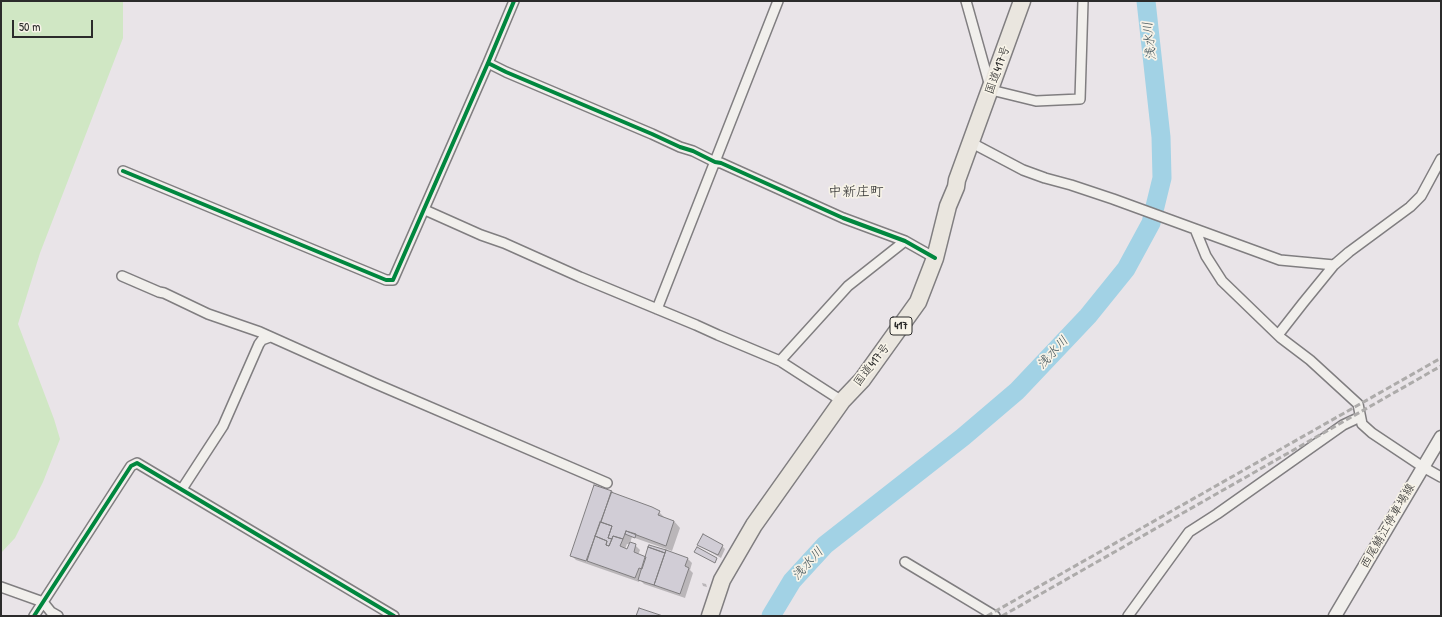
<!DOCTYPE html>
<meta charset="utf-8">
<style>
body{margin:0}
#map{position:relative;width:1442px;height:617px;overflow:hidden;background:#e9e4e8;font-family:"Patrick Hand",sans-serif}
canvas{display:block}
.frame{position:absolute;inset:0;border:2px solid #2b2b2b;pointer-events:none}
.scale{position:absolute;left:12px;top:20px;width:81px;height:18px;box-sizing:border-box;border:2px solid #2b2b2b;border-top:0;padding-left:5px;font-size:12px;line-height:14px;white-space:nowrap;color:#2b2b2b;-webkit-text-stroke:3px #f7f3e8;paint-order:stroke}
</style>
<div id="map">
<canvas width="1442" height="617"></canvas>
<div class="frame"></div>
<div class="scale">50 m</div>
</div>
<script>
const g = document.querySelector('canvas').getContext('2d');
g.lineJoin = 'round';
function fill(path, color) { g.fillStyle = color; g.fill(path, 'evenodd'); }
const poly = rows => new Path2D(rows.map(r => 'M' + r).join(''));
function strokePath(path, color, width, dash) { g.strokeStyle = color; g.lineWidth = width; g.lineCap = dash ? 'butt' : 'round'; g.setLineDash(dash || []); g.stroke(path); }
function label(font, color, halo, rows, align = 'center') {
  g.font = font + ' "Patrick Hand","Klee One",sans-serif'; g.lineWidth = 3.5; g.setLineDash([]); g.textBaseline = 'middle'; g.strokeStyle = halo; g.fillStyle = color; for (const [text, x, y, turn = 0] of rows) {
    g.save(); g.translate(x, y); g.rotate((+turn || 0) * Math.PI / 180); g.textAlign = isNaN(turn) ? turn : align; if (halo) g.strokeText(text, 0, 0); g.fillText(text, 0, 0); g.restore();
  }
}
const green = poly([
 [1,1,123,1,123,38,40,253,18,324,54,419,60,439,43,482,15,538,1,553]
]);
const shadow = poly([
 [611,492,614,494,659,512,665,518,674,521,680,528,672,551,632,537,630,543,635,545,640,550,638,555,646,557,688,559,692,563,690,570,693,573,685,598,644,584,640,580,639,582,576,560,571,555],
 [627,544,630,544,628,550,625,549],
 [699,545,722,546,725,549,721,558,702,547],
 [702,583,706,584,707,587,703,586]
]);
const river = poly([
 [771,616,792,581,825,545,963,437,1017,391,1088,316,1126,269,1151,223,1162,178,1161,137,1146,1]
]);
const building = poly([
 [594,485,612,491,586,561,570,556,594,485],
 [611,492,652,507,660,511,658,515,674,521,666,546,626,531,623,539,613,536,612,539,608,538,612,526,601,522,611,492],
 [600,522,612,526,608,538,612,539,609,546,606,545,607,541,595,536,600,522],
 [626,531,636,534,635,538,625,534,626,531],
 [703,534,723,545,718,555,697,545,703,534],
 [595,536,607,541,606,545,609,546,613,536,623,539,620,546,627,549,630,542,636,544,634,552,646,557,642,569,639,568,635,578,587,561,595,536],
 [649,545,666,550,665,553,648,547,649,545],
 [648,547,665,553,654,585,638,580,648,547],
 [697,547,717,558,715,563,694,552,697,547],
 [666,550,688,558,685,566,689,568,680,594,654,585,666,550],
 [639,608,663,616,636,616,639,608]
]);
const street = poly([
 [966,1,991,90,1036,101,1080,99,1083,1],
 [488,63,506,72,652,134,680,147,693,151,715,162,721,163,843,218,905,241,935,258],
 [970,142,1023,170,1045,178,1071,185,1113,199,1280,260,1334,265],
 [123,171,386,280,393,280,488,63,514,1],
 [425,210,481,235,504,243,580,277,696,325,718,335,780,361,842,401],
 [1195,229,1206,256,1222,281,1281,338,1310,360,1358,404,1362,424,1372,433,1423,467,1441,477],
 [122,276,159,292,164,293,208,314,260,332,374,383,607,483],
 [657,309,778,1],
 [1278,335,1303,303,1334,265,1349,252,1410,207,1421,196,1441,159],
 [780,361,848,286,905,241],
 [182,489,223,426,259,344,262,340,270,337],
 [905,562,995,616],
 [1,587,43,602,51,612,58,616],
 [34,616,131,466,137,463,394,616],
 [1128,616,1189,532,1217,514,1343,425,1360,417]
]);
const secondary = poly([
 [1335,616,1441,437]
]);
const highway = poly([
 [710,616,722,580,754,525,842,401,862,380,918,302,935,258,948,206,956,187,957,180,1022,1]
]);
const rail = poly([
 [987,616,1441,358],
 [1002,616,1441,366]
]);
const cycleway = poly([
 [488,63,506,72,652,134,680,147,693,151,715,162,721,163,843,218,905,241,935,258],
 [123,171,386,280,393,280,488,63,514,1],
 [34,616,131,466,137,463,394,616]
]);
const shields = [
 [901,326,22]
];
const shieldNames = [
 ["417",901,326]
];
const streetNames = [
 ["国道417号",998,70,-70],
 ["国道417号",872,365,-52],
 ["西尾鯖江停車場線",1388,526,-60]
];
const waterNames = [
 ["浅水川",1150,41,-96],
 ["浅水川",1053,353,-47],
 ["浅水川",808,564,-47]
];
const quarterNames = [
 ["中新庄町",856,192]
];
fill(green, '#d0e7c4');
fill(shadow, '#0003');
strokePath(river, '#a2d2e5', 19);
fill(building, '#d1cdd6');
strokePath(building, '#807e80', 1);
strokePath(street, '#807e80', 12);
strokePath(secondary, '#807e80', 15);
strokePath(highway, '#807e80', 19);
strokePath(street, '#f1efec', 9);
strokePath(secondary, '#f1efec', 12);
strokePath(highway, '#eae6df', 16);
strokePath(rail, '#adabaa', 3, [6, 3]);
strokePath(cycleway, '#00873e', 4);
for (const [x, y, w] of shields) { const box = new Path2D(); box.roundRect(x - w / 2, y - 9, w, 18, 3); g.fillStyle = '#f7f3e8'; g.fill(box); strokePath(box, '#2b2b2b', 1); }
label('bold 11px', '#2b2b2b', null, shieldNames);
label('12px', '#2b2b2b', '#f7f3e8', streetNames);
label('italic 13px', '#415359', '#f7f3e8', waterNames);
label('14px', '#2b2b2b', '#f7f3e8', quarterNames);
</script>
